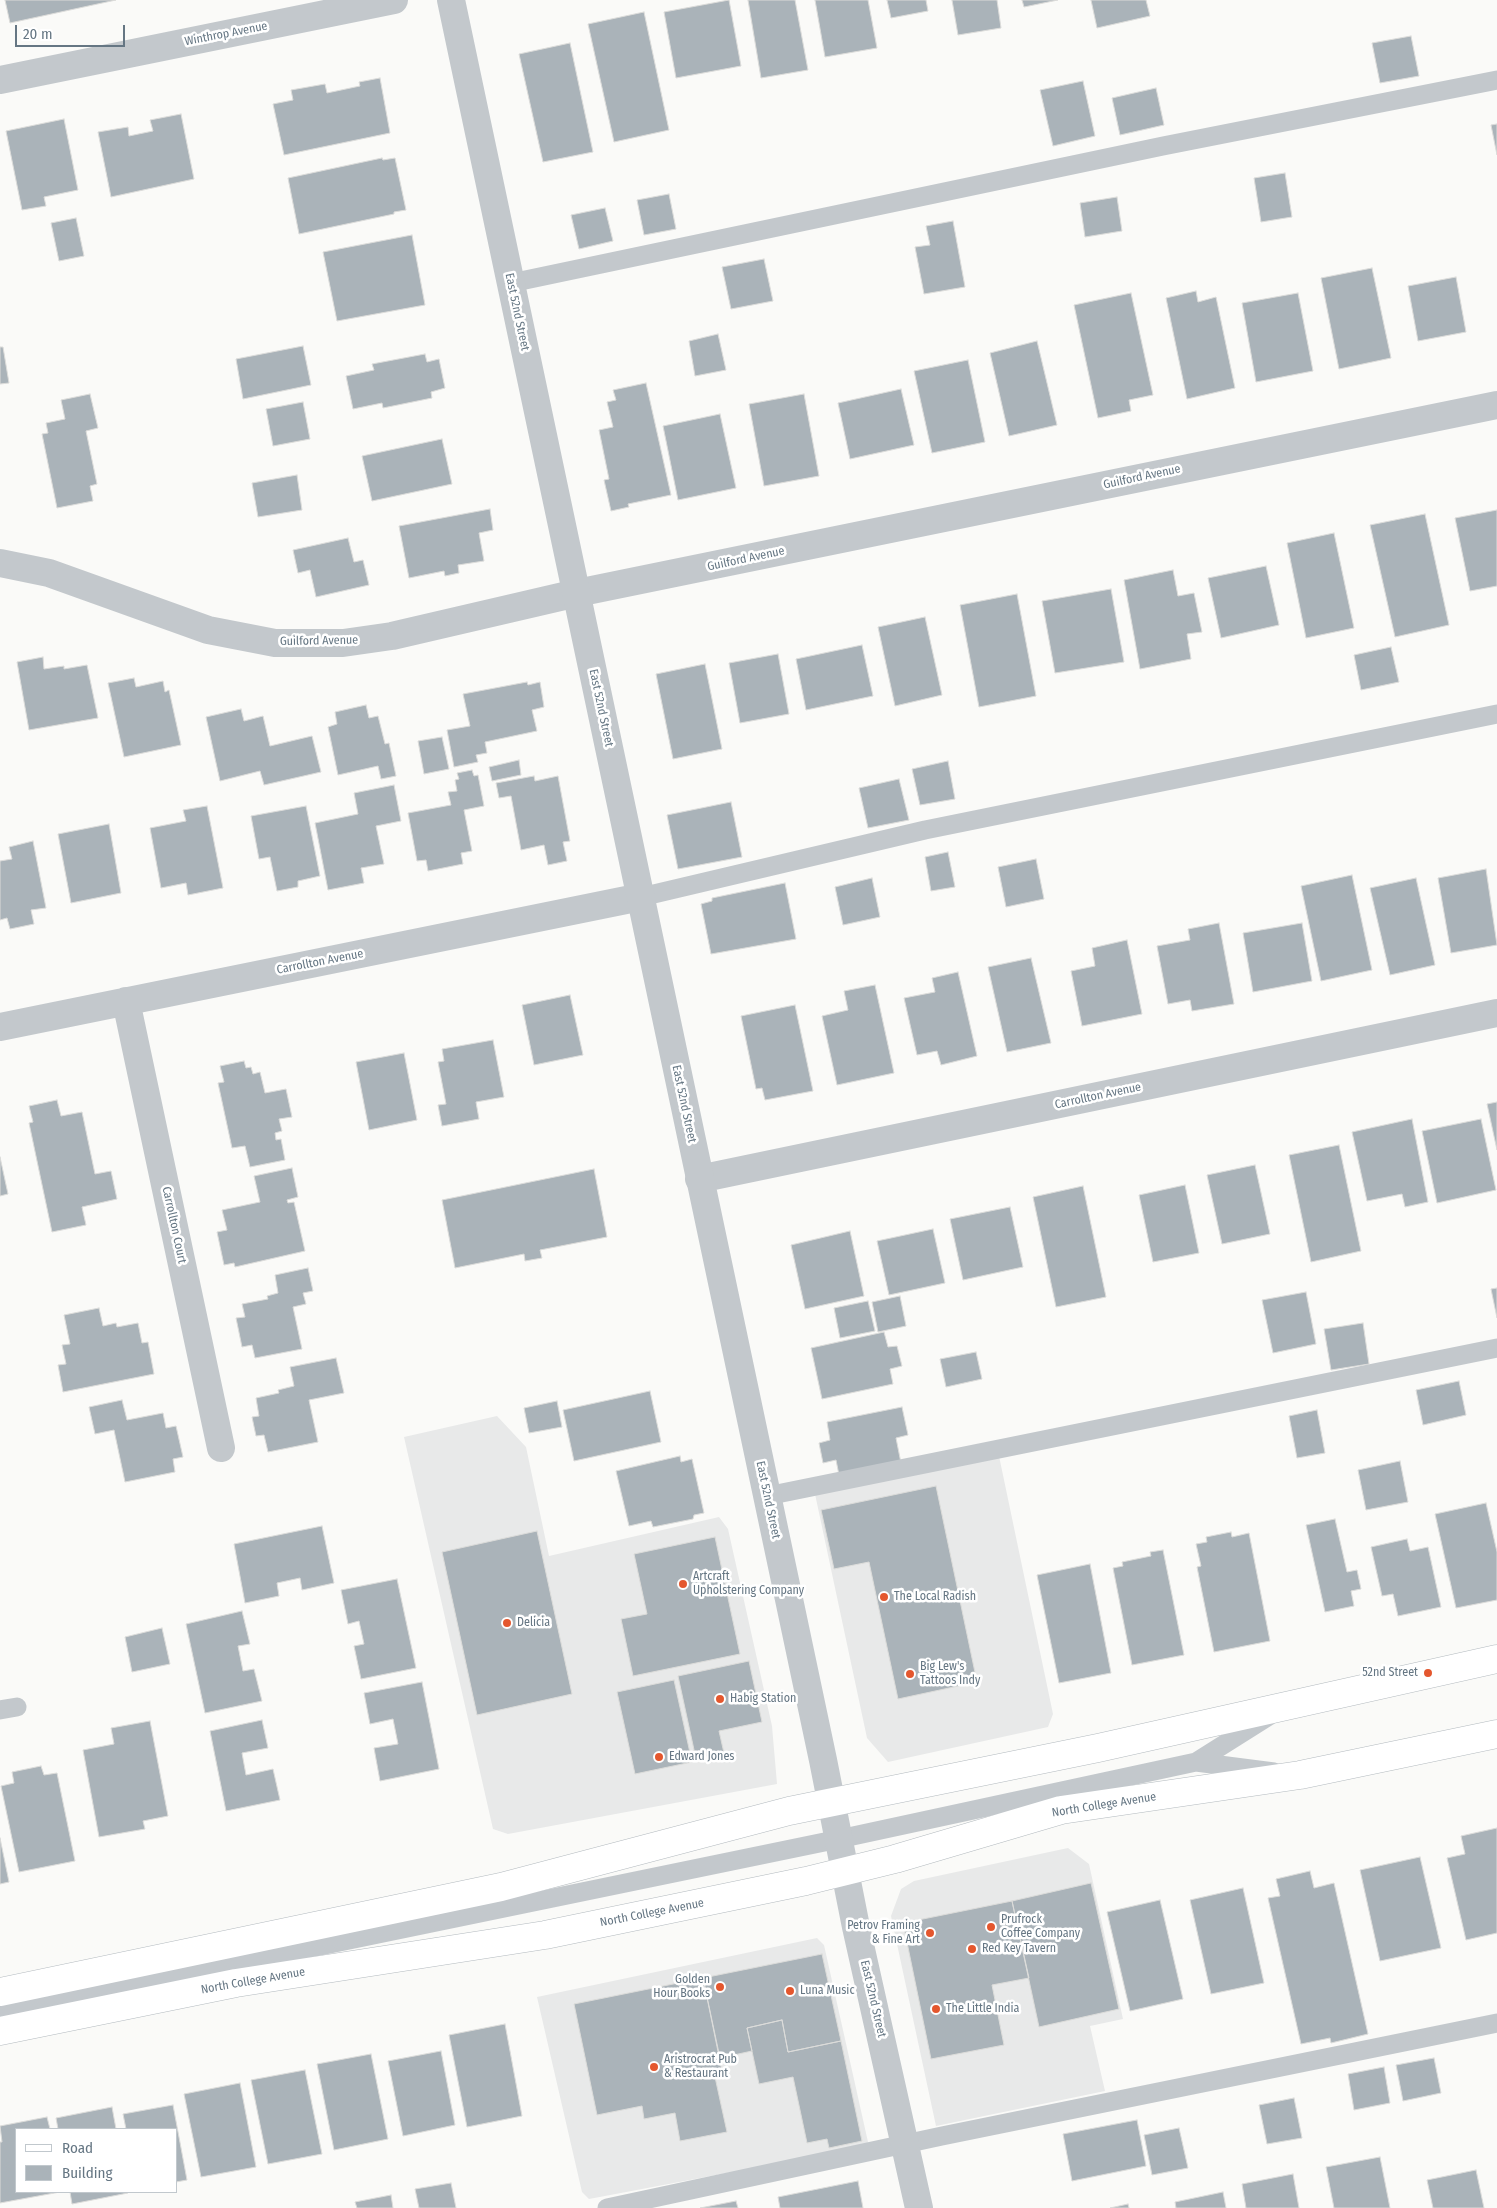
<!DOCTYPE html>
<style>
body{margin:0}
#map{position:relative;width:1497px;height:2208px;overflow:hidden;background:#fafaf8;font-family:"Fira Sans Condensed",sans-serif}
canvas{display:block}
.legend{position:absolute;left:15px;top:2128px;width:162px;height:65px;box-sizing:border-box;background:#fff;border:1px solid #c1c8cd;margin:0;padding:6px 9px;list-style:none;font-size:15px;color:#657683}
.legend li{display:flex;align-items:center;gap:10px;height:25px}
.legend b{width:25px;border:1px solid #c1c8cd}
.scale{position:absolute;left:15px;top:25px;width:110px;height:22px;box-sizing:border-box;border:2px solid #657683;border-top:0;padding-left:6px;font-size:15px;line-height:18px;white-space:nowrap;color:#657683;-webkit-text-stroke:4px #fff;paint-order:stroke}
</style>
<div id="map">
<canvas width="1497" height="2208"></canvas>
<ul class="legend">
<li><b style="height:6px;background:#fff"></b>Road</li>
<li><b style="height:14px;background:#aab3b9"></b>Building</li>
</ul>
<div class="scale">20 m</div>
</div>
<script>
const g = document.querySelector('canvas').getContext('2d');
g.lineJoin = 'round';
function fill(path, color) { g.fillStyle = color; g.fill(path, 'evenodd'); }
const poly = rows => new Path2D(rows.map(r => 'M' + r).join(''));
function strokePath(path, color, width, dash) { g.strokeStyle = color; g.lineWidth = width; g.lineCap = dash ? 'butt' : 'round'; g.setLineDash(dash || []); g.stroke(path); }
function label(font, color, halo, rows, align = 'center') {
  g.font = font + ' "Fira Sans Condensed",sans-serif'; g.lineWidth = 5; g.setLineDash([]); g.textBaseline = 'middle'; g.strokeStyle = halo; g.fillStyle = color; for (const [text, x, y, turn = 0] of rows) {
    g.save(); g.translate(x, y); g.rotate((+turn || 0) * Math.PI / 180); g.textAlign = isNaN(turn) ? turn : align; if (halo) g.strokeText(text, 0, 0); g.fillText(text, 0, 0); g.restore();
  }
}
const built = poly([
 [497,1416,526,1447,549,1556,719,1517,728,1529,772,1726,777,1784,508,1834,493,1829,404,1437],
 [999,1456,1053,1714,1048,1727,888,1762,867,1738,815,1494],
 [1068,1848,1089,1864,1123,2019,1090,2026,1105,2091,936,2126,891,1916,901,1889,914,1881],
 [817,1938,824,1945,868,2142,865,2147,589,2199,582,2192,537,1997]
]);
const building = poly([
 [5,0,116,0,10,23,5,0],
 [729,0,741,66,676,78,664,12,729,0],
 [748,0,795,0,808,70,761,78,748,0],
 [815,0,868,0,877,48,825,57,815,0],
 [887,0,926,0,928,11,891,18,887,0],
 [952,0,997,0,1001,28,958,35,952,0],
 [1022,0,1058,0,1024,7,1022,0],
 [1091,0,1146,0,1150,16,1097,28,1091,0],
 [644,12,669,130,614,142,588,24,644,12],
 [1411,36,1419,76,1380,83,1372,43,1411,36],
 [570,43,593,152,543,162,519,54,570,43],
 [380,78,390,133,284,155,273,104,293,100,291,90,325,84,327,93,360,86,359,82,380,78],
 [1083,81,1095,136,1053,146,1040,90,1083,81],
 [1156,88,1164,125,1120,135,1112,98,1156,88],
 [181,114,194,179,111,197,98,132,128,127,129,136,153,131,150,120,181,114],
 [64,119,78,190,44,197,46,206,22,210,6,131,64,119],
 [1497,124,1497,155,1491,125,1497,124],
 [382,158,383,160,395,158,406,210,394,212,394,214,299,234,288,178,382,158],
 [1285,173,1292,217,1261,222,1254,178,1285,173],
 [669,194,676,229,644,235,637,200,669,194],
 [1117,197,1122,231,1085,237,1080,203,1117,197],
 [605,208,613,241,579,249,571,215,605,208],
 [76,218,84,256,59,261,51,223,76,218],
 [953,221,965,287,924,294,915,247,930,245,926,226,953,221],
 [412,235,425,305,337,321,323,252,412,235],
 [764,259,773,301,731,309,722,267,764,259],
 [1372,268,1391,358,1339,369,1321,278,1372,268],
 [1456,277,1466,332,1418,341,1408,286,1456,277],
 [1196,291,1198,302,1216,297,1235,388,1187,399,1166,298,1196,291],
 [1131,293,1153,395,1129,400,1131,411,1098,418,1074,305,1131,293],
 [1298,293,1313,371,1256,382,1242,303,1298,293],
 [718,334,726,370,695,376,689,341,718,334],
 [1037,341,1057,425,1009,436,990,353,1037,341],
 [303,346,311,385,243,399,236,359,303,346],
 [0,347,3,347,9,383,0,384,0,347],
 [425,354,427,362,439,359,445,388,431,392,432,398,383,408,382,403,353,409,346,376,374,370,372,364,425,354],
 [968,360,985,442,932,453,914,371,968,360],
 [646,383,671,495,628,504,629,507,611,511,604,480,609,479,599,430,613,427,607,402,616,400,613,390,646,383],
 [901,389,914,445,850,459,838,403,901,389],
 [90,394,98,428,86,431,97,484,90,486,93,501,57,508,42,434,48,433,46,423,65,419,61,400,90,394],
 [804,394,819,476,764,486,749,404,804,394],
 [303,402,310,439,273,446,266,409,303,402],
 [720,414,736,488,678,500,663,426,720,414],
 [442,439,452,484,372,501,362,456,442,439],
 [297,475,302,510,258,517,252,483,297,475],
 [490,509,493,530,479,533,484,561,458,565,459,573,445,576,444,571,409,578,399,526,490,509],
 [1497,510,1497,586,1470,591,1455,518,1497,510],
 [1425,514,1449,625,1395,637,1370,525,1425,514],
 [1334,533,1354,628,1306,638,1287,543,1334,533],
 [348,538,354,562,363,560,369,585,316,597,310,570,298,573,293,550,348,538],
 [1266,566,1279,625,1221,638,1208,578,1266,566],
 [1173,570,1178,596,1194,593,1202,632,1187,634,1191,659,1140,669,1124,580,1173,570],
 [1111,589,1124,662,1055,673,1042,601,1111,589],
 [1017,594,1036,696,979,707,960,605,1017,594],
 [925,617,942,695,895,706,878,627,925,617],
 [862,645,873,696,806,710,796,659,862,645],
 [1391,647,1399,682,1361,690,1354,655,1391,647],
 [778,654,789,714,740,723,729,663,778,654],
 [43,657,44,669,64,666,64,669,87,665,98,718,29,730,17,662,43,657],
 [705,664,722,749,673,759,656,674,705,664],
 [134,678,136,687,163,681,165,692,169,690,181,745,124,757,108,683,134,678],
 [527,682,528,685,540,682,544,707,532,710,537,731,485,742,487,753,476,755,478,762,454,767,447,730,470,726,463,694,527,682],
 [366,705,369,718,378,716,385,744,389,743,396,776,381,779,378,766,338,775,328,727,337,724,335,712,366,705],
 [241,709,244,721,263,716,270,746,312,736,321,772,264,785,260,771,220,781,206,717,241,709],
 [442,737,449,769,424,774,418,741,442,737],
 [519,760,521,775,492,781,489,767,519,760],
 [948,761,955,799,920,805,912,769,948,761],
 [472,770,474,776,478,775,484,806,464,810,472,851,461,853,463,864,428,871,426,860,417,861,408,813,451,805,448,792,457,791,455,780,459,779,457,773,472,770],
 [534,776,535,781,558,776,570,841,563,842,567,861,548,865,544,845,521,850,511,796,499,798,496,783,534,776],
 [899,779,909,820,868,828,859,788,899,779],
 [394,785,401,821,376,826,384,864,361,868,364,883,328,890,315,823,358,814,354,793,394,785],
 [731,802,742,857,678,869,667,815,731,802],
 [207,806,223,888,188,895,186,883,161,888,150,828,186,821,183,810,207,806],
 [306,806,320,876,298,881,298,887,277,891,270,857,259,859,251,816,306,806],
 [109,824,121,893,71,903,58,834,109,824],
 [33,841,46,908,31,910,34,924,10,929,7,918,0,920,0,861,12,859,9,847,33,841],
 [948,852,955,887,931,891,925,857,948,852],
 [1036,859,1044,899,1006,907,998,867,1036,859],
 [1486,869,1497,945,1451,953,1438,878,1486,869],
 [1352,875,1372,970,1321,981,1301,886,1352,875],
 [872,878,880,917,843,925,835,887,872,878],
 [1416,878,1435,965,1390,975,1370,888,1416,878],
 [785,883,796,939,711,954,701,904,712,901,712,898,785,883],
 [1219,923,1234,1004,1192,1011,1190,1000,1168,1004,1157,946,1190,940,1188,929,1219,923],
 [1302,923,1312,981,1253,992,1243,933,1302,923],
 [1127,940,1142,1014,1082,1026,1071,971,1095,966,1092,948,1127,940],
 [1031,958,1051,1043,1007,1052,988,967,1031,958],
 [958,972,977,1056,941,1065,937,1051,917,1055,904,998,935,992,932,978,958,972],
 [875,985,894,1073,837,1085,822,1016,848,1010,844,991,875,985],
 [570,995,583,1055,534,1065,522,1005,570,995],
 [795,1005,813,1091,765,1100,762,1088,756,1089,741,1016,795,1005],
 [493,1040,504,1097,476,1102,479,1119,442,1126,438,1105,446,1104,438,1062,444,1061,442,1049,493,1040],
 [404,1053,417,1120,369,1130,356,1062,404,1053],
 [244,1061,246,1068,251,1067,253,1074,260,1072,265,1093,286,1089,292,1117,279,1119,282,1131,275,1133,276,1140,281,1139,285,1160,250,1167,245,1146,232,1148,218,1083,224,1082,220,1066,244,1061],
 [57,1100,61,1116,82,1112,95,1174,111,1171,117,1199,82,1207,86,1225,52,1232,29,1123,33,1122,29,1106,57,1100],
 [1497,1102,1497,1150,1487,1104,1497,1102],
 [1412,1119,1428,1202,1405,1207,1402,1194,1367,1201,1352,1132,1412,1119],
 [1481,1119,1496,1190,1437,1203,1422,1131,1481,1119],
 [1339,1145,1361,1251,1311,1262,1289,1155,1339,1145],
 [0,1157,8,1194,0,1196,0,1157],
 [1255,1165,1270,1234,1222,1244,1207,1175,1255,1165],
 [292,1168,298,1197,287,1200,288,1203,294,1202,305,1251,235,1267,234,1263,224,1265,217,1232,227,1230,222,1210,260,1202,254,1176,292,1168],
 [594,1169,607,1237,540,1250,542,1258,525,1261,524,1254,455,1268,442,1200,594,1169],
 [1185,1185,1199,1253,1153,1262,1139,1195,1185,1185],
 [1083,1186,1106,1297,1056,1307,1033,1197,1083,1186],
 [1010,1207,1023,1267,963,1280,950,1219,1010,1207],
 [933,1229,945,1283,889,1295,877,1241,933,1229],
 [850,1231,864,1296,805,1309,791,1245,850,1231],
 [308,1268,313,1291,303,1293,306,1304,293,1307,302,1349,255,1358,252,1345,242,1347,236,1318,245,1317,242,1304,268,1299,267,1296,278,1293,275,1275,308,1268],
 [1497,1288,1497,1318,1491,1289,1497,1288],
 [1306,1292,1316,1344,1273,1353,1262,1300,1306,1292],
 [900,1296,906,1326,878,1332,872,1302,900,1296],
 [868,1301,875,1331,840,1338,834,1308,868,1301],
 [99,1308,103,1326,116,1323,117,1327,138,1323,142,1343,148,1342,154,1374,63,1392,58,1365,66,1364,62,1345,70,1344,64,1315,99,1308],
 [1363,1323,1369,1364,1331,1370,1324,1329,1363,1323],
 [884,1332,888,1347,897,1346,902,1366,890,1369,893,1384,822,1399,811,1348,884,1332],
 [976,1352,982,1379,946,1387,940,1359,976,1352],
 [336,1358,344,1393,309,1400,318,1442,268,1452,264,1435,256,1436,252,1417,259,1416,256,1398,279,1393,278,1390,294,1386,290,1367,336,1358],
 [1459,1381,1466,1415,1423,1425,1416,1390,1459,1381],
 [650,1391,661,1442,574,1461,563,1410,650,1391],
 [122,1400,127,1420,163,1413,166,1428,176,1426,183,1457,173,1459,175,1472,125,1482,114,1430,95,1434,89,1407,122,1400],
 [557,1401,562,1427,529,1433,524,1408,557,1401],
 [902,1407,908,1435,896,1438,901,1463,839,1475,836,1460,823,1463,819,1443,830,1440,827,1422,902,1407],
 [1317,1410,1325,1453,1297,1458,1289,1416,1317,1410],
 [680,1456,681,1462,692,1459,704,1513,694,1515,693,1519,653,1527,651,1521,629,1526,616,1471,680,1456],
 [1400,1461,1408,1502,1366,1510,1358,1470,1400,1461],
 [936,1486,977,1682,898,1699,869,1562,834,1569,821,1510,936,1486],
 [1486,1503,1497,1552,1497,1600,1456,1608,1435,1514,1486,1503],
 [1335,1519,1347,1572,1357,1570,1361,1589,1351,1591,1354,1606,1325,1612,1306,1525,1335,1519],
 [322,1526,334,1583,302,1590,300,1578,277,1583,279,1596,245,1603,234,1544,322,1526],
 [537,1531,572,1694,477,1715,442,1552,537,1531],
 [1231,1532,1232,1537,1249,1533,1270,1641,1214,1652,1197,1567,1201,1566,1196,1544,1207,1542,1206,1537,1231,1532],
 [715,1537,740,1654,633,1676,621,1619,647,1614,634,1554,715,1537],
 [1407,1539,1410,1551,1428,1547,1441,1607,1398,1616,1393,1594,1382,1596,1371,1547,1407,1539],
 [1163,1550,1184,1655,1132,1665,1113,1568,1123,1566,1122,1562,1151,1556,1150,1552,1163,1550],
 [1090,1564,1111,1673,1059,1683,1037,1575,1090,1564],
 [397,1579,416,1668,361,1679,354,1646,364,1644,359,1621,348,1624,341,1590,397,1579],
 [242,1611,250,1644,238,1646,243,1671,254,1669,262,1701,205,1713,186,1624,242,1611],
 [162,1628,170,1664,132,1672,125,1637,162,1628],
 [749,1661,762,1722,719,1731,724,1753,696,1759,678,1676,749,1661],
 [674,1680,692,1762,635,1774,617,1692,674,1680],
 [422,1682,439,1769,380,1781,374,1748,398,1744,393,1719,370,1724,364,1693,422,1682],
 [262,1720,268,1748,242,1753,246,1775,273,1769,280,1800,226,1811,210,1731,262,1720],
 [150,1721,168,1816,143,1821,145,1829,99,1837,83,1750,114,1744,111,1728,150,1721],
 [41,1766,44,1775,57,1773,75,1861,19,1872,1,1786,14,1783,12,1772,41,1766],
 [1497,1828,1497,1933,1466,1940,1447,1858,1465,1854,1461,1836,1497,1828],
 [0,1838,9,1882,0,1884,0,1838],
 [1420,1857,1441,1948,1380,1961,1360,1870,1420,1857],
 [1310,1871,1314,1888,1334,1883,1368,2034,1331,2043,1330,2038,1301,2044,1268,1898,1280,1896,1276,1879,1310,1871],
 [1091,1883,1119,2009,1039,2027,1012,1901,1091,1883],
 [1243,1888,1264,1983,1211,1994,1190,1900,1243,1888],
 [1160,1900,1183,1999,1130,2011,1107,1912,1160,1900],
 [1012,1901,1029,1978,992,1985,1004,2045,931,2059,903,1923,1012,1901],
 [822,1954,841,2041,788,2052,782,2020,747,2028,752,2051,720,2058,703,1978,822,1954],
 [703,1978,723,2076,715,2077,727,2132,680,2141,675,2113,644,2119,642,2106,597,2115,574,2004,703,1978],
 [782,2020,788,2052,841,2041,862,2141,829,2148,827,2139,807,2143,793,2077,759,2084,747,2028,782,2020],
 [505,2024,522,2116,467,2127,449,2035,505,2024],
 [441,2051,455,2125,403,2136,388,2061,441,2051],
 [371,2054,388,2139,334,2150,317,2064,371,2054],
 [1434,2058,1441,2093,1403,2101,1396,2065,1434,2058],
 [1384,2067,1390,2103,1354,2110,1348,2074,1384,2067],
 [305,2070,322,2154,268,2164,251,2080,305,2070],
 [240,2083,256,2167,201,2177,184,2094,240,2083],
 [1294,2098,1302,2138,1267,2144,1259,2105,1294,2098],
 [173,2105,187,2180,176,2182,176,2129,126,2129,123,2114,173,2105],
 [112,2107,116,2129,58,2129,56,2118,112,2107],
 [47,2117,50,2129,16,2129,16,2192,60,2192,0,2203,0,2142,2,2142,0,2126,47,2117],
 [1137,2120,1146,2166,1072,2181,1063,2134,1137,2120],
 [1179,2128,1188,2168,1152,2175,1144,2135,1179,2128],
 [1380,2157,1390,2208,1334,2208,1326,2167,1380,2157],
 [1476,2170,1484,2208,1433,2208,1427,2180,1476,2170],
 [1293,2174,1299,2208,1246,2208,1242,2184,1293,2174],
 [858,2181,863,2208,780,2208,778,2197,858,2181],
 [451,2183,456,2208,419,2208,415,2189,451,2183],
 [70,2192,128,2192,128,2193,72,2204,70,2192],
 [1223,2192,1226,2208,1176,2208,1175,2202,1223,2192],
 [391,2195,393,2208,357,2208,355,2202,391,2195],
 [736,2201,738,2208,700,2208,736,2201],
 [1128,2204,1129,2208,1110,2208,1128,2204]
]);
const service = poly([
 [511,283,1163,146,1497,80],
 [641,897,925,830,1497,714],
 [767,1496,1497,1348],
 [0,1710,17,1707],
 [1196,1762,1269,1716],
 [0,2012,839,1839,1196,1762,1274,1772],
 [607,2208,942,2136,1497,2023]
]);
const minor = poly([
 [0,80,394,0],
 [0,563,49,573,208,630,275,643,343,643,392,636,577,593,1497,405],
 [126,1001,221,1448],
 [0,1027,641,897],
 [699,1179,1497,1013]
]);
const tertiary = poly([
 [451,0,823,1760,856,1927,919,2208]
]);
const secondary = poly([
 [0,1992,501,1887,789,1811,1098,1748,1497,1659],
 [0,2031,236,1983,545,1935,806,1881,895,1859,1061,1810,1300,1775,1497,1734]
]);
const markers = [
 [683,1584,5,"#e4572e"],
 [884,1597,5,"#e4572e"],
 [507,1623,5,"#e4572e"],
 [1428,1673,5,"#e4572e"],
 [910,1674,5,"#e4572e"],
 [720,1699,5,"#e4572e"],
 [659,1757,5,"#e4572e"],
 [991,1927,5,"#e4572e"],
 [930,1933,5,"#e4572e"],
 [972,1949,5,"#e4572e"],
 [720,1987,5,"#e4572e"],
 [790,1991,5,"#e4572e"],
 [936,2009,5,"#e4572e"],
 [654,2067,5,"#e4572e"]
];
const streetNames = [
 ["Winthrop Avenue",226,34,-11],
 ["East 52nd Street",517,312,78],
 ["Guilford Avenue",1142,477,-12],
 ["Guilford Avenue",746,559,-12],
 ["Guilford Avenue",319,641,-1],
 ["East 52nd Street",601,708,78],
 ["Carrollton Avenue",320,962,-11],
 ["Carrollton Avenue",1098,1096,-12],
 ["East 52nd Street",684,1104,78],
 ["Carrollton Court",174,1225,78],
 ["East 52nd Street",768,1500,78],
 ["North College Avenue",1104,1805,-9],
 ["North College Avenue",652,1913,-11],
 ["North College Avenue",253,1981,-10],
 ["East 52nd Street",873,1999,77]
];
const poiNames = [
 ["Artcraft",693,1577],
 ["Upholstering Company",693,1591],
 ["The Local Radish",894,1597],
 ["Delicia",517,1623],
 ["Big Lew's",920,1667],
 ["Tattoos Indy",920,1681],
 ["52nd Street",1418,1673,"right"],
 ["Habig Station",730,1699],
 ["Edward Jones",669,1757],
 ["Prufrock",1001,1920],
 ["Coffee Company",1001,1934],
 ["Petrov Framing",920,1926,"right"],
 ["& Fine Art",920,1940,"right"],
 ["Red Key Tavern",982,1949],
 ["Golden",710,1980,"right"],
 ["Hour Books",710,1994,"right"],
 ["Luna Music",800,1991],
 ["The Little India",946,2009],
 ["Aristrocrat Pub",664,2060],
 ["& Restaurant",664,2074]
];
fill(built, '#e8e9e9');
fill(building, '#aab3b9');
strokePath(building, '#dcdcda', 1);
strokePath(secondary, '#b3babf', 29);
strokePath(service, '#c3c8cc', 19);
strokePath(minor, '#c3c8cc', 28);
strokePath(tertiary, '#c3c8cc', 28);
strokePath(secondary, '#fff', 28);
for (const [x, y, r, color] of markers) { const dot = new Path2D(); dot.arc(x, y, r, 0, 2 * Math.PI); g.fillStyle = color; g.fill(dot); strokePath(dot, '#fff', 2); }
label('12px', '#657683', '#fff', streetNames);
label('12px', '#657683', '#fff', poiNames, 'left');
</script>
